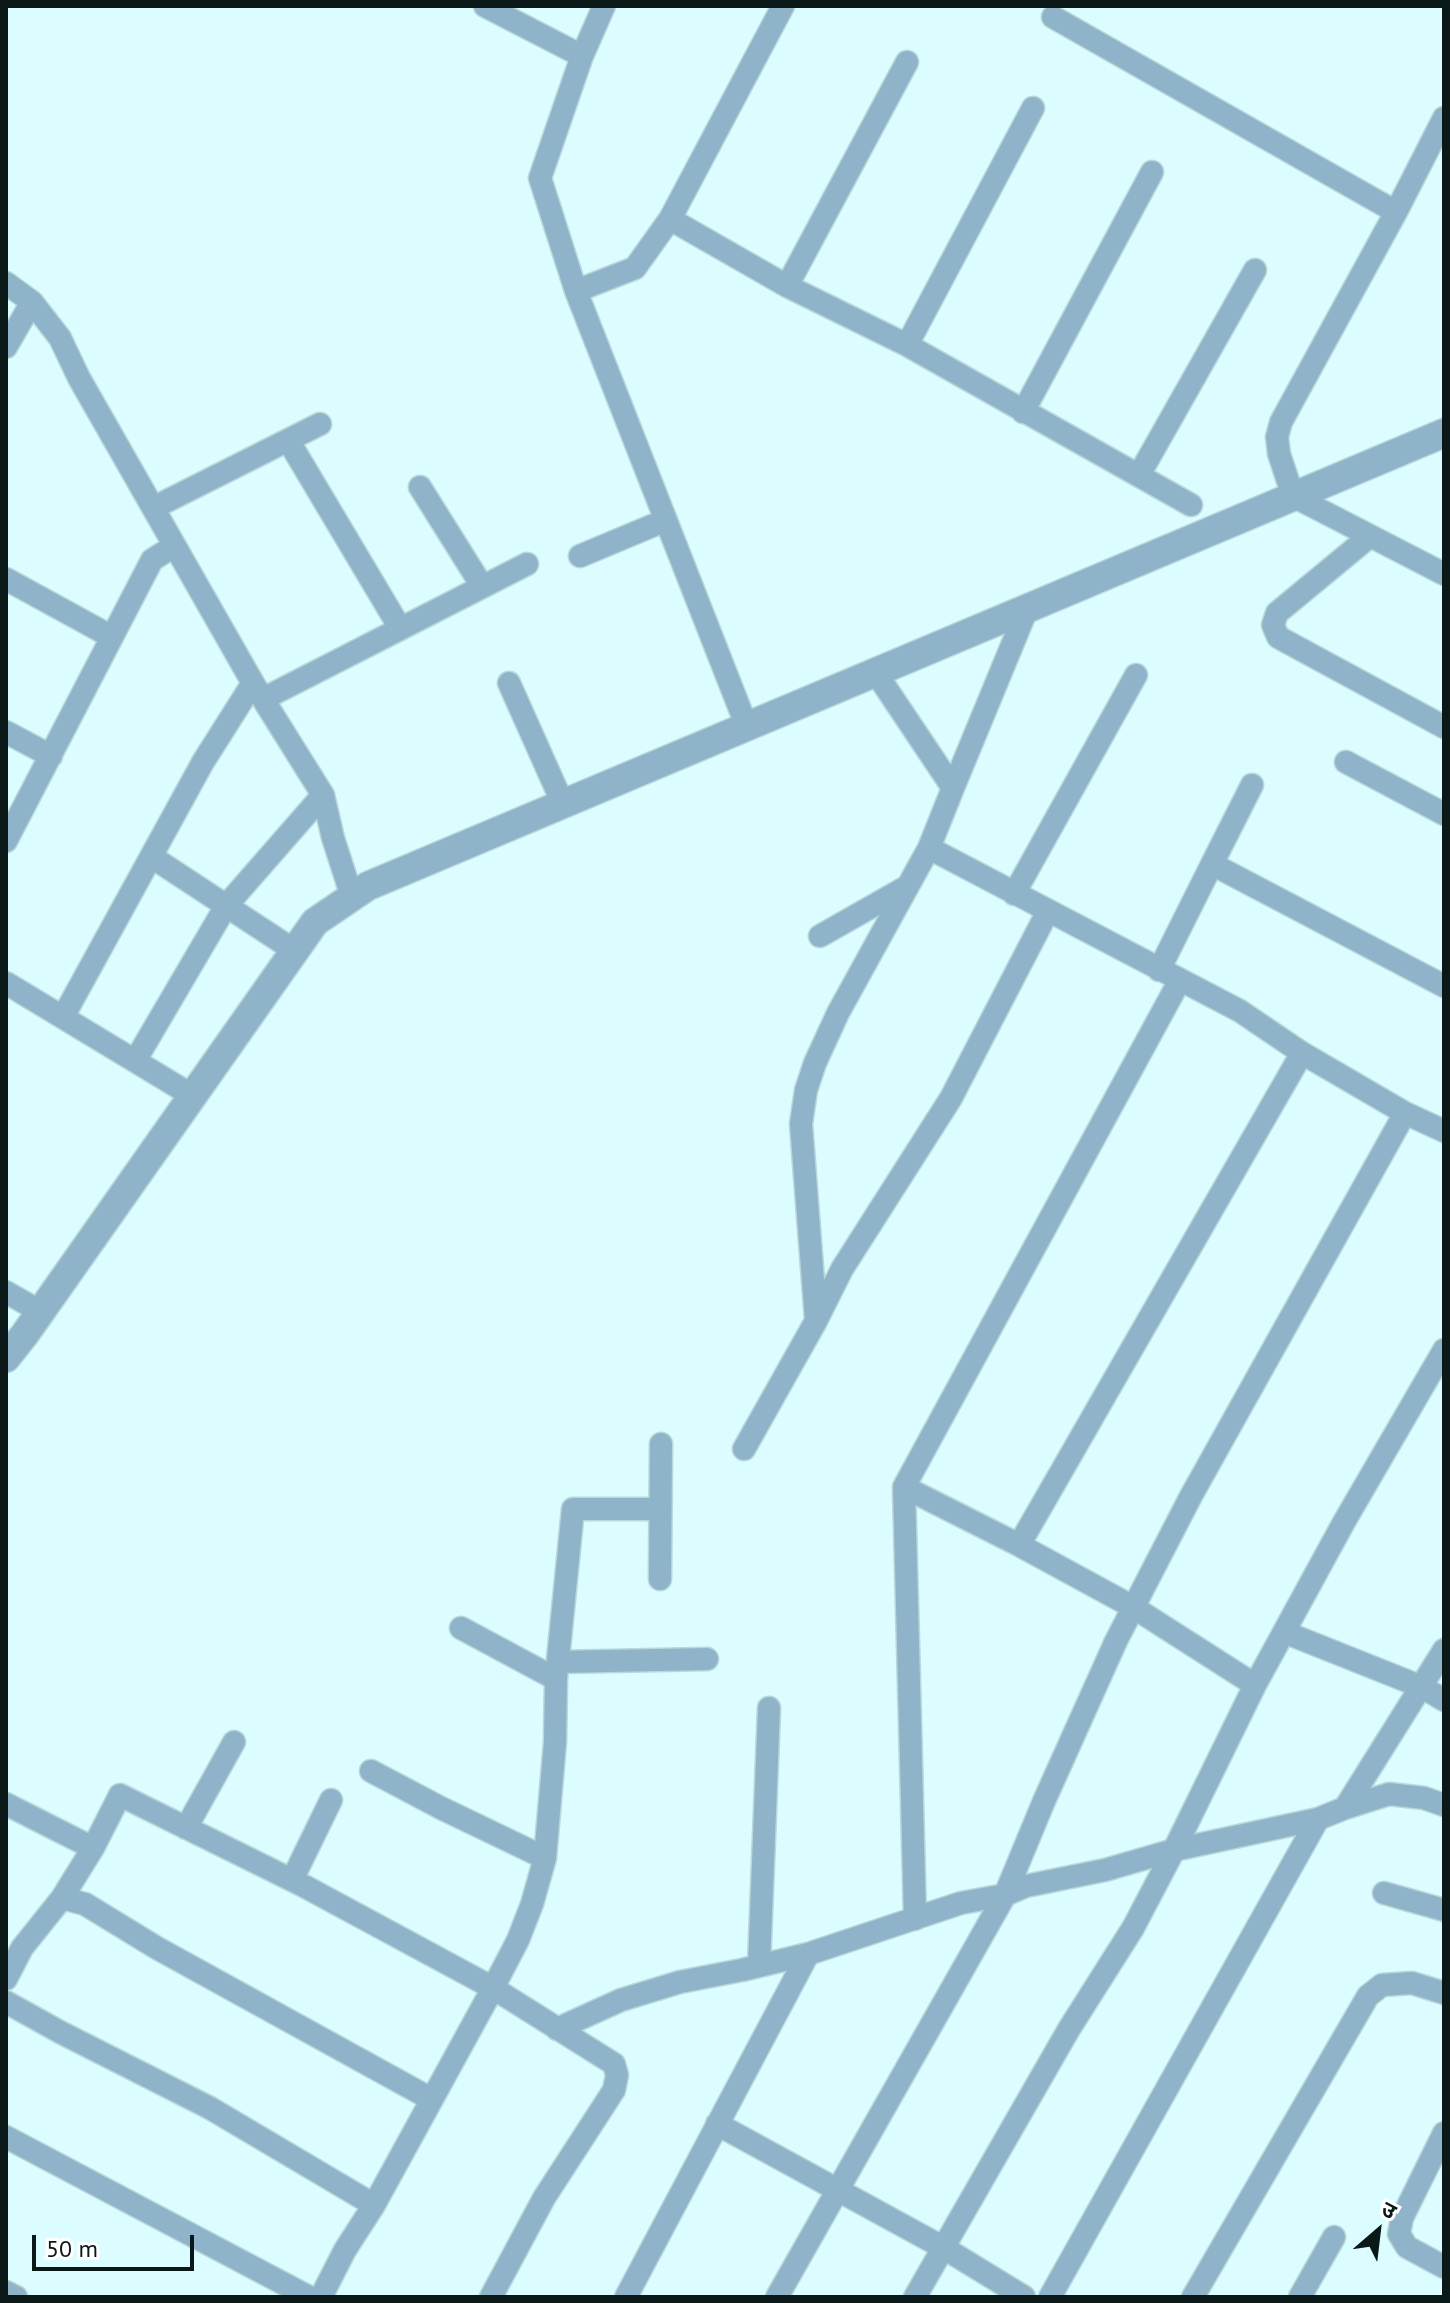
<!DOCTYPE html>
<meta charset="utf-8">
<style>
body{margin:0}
#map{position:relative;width:1450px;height:2303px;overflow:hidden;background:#dbfdff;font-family:"PT Sans","Noto Sans Devanagari",sans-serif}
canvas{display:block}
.frame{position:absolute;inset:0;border:8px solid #0b1818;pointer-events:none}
.north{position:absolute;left:1338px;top:2191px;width:80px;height:80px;-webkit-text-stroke:6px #fff;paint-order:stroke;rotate:28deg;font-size:22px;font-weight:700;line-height:32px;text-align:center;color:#0b1818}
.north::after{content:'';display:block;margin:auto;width:28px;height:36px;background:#0b1818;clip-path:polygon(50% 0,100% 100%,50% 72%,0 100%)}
.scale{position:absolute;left:32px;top:2235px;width:162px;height:36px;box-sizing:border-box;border:4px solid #0b1818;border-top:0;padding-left:10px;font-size:24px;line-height:28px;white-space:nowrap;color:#0b1818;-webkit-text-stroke:6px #fff;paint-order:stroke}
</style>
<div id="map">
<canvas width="1450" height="2303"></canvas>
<div class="frame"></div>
<div class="north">उ</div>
<div class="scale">50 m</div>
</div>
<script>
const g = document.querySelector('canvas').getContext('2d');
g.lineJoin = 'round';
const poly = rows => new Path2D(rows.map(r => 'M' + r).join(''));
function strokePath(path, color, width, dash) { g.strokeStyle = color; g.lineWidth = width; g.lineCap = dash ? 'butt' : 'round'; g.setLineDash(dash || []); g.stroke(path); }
const minor = poly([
 [485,6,582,56],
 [604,6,582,56,540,178,576,291,635,268,670,219,787,286,907,345,1191,505],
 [1053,17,1396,212],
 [1444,118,1396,212,1281,422,1277,437,1279,454,1293,496,1444,574],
 [670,219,783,6],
 [6,283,32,302],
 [787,286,907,62],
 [576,291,747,727],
 [907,345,1033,108],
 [6,347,32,302,60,338,79,378,253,683],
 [1023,412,1152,172],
 [288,440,400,628],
 [1139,475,1255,270],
 [420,487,482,586],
 [153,508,320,424],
 [1370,536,1277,613,1273,625,1278,637,1444,727],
 [580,556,666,520],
 [6,579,112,637],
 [509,683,563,804],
 [263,699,527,564],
 [6,732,51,756],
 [1346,762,1444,814],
 [953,788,1027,609],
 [6,841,152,560,174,546],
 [152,857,295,951],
 [1212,864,1252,785],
 [1014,894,1136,675],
 [820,936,908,886,929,848,953,788,876,673],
 [1159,970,1212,864,1444,986],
 [1180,980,904,1487,1019,1545,1133,1607,1255,1685],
 [6,983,193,1096],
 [63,1017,203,762,253,683,323,795,333,838,352,897],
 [135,1061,226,906,323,795],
 [1405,1113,1444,1131],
 [6,1292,41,1312],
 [816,1320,801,1124,806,1090,815,1063,838,1013,908,886],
 [744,1449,816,1321,842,1269,951,1098,1048,911],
 [904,1487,915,1919],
 [1019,1545,1302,1053],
 [660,1579,661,1444],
 [1284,1632,1422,1687,1444,1700],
 [558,1662,707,1659],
 [556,1679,573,1509,659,1509],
 [371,1771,441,1808,545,1858],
 [6,1804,93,1848],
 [1345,1808,1389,1794,1424,1798,1444,1805],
 [186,1828,234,1742],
 [292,1880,331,1800],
 [1384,1893,1444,1910],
 [62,1898,93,1848,120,1795,304,1886,493,1988,614,2064,617,2075,614,2090,544,2198,491,2297],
 [759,1966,769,1708],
 [6,1979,22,1948,62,1898,85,1904,157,1948,431,2099],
 [6,2002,60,2032,210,2108,374,2205],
 [557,2029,621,2000,680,1982,742,1970,808,1954,961,1903,1005,1895,1026,1886,1105,1870,1174,1850,1318,1819,1345,1808,1444,1650],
 [717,2124,944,2248,1024,2297],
 [1444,2133,1402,2218,1399,2234,1407,2247,1444,2267],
 [6,2137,309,2297],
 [6,2292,16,2297],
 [321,2297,345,2250,374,2205,493,1988,518,1940,532,1904,545,1858,555,1742,556,1679,461,1628],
 [626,2297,808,1954],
 [777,2297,1005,1895,1044,1801,1116,1641,1191,1496,1405,1113,1302,1053,1240,1011,929,848],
 [915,2297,1069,2029,1133,1928,1174,1850,1255,1685,1344,1522,1444,1350],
 [1050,2297,1318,1819],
 [1193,2297,1368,1996,1382,1985,1412,1983,1444,1993],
 [1300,2297,1334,2237]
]);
const tertiary = poly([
 [6,1358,25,1334,315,922,368,886,1444,433]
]);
strokePath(minor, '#bad8da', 25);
strokePath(tertiary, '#bad8da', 31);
strokePath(minor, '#8fb4c9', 22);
strokePath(tertiary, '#8fb4c9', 28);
</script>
